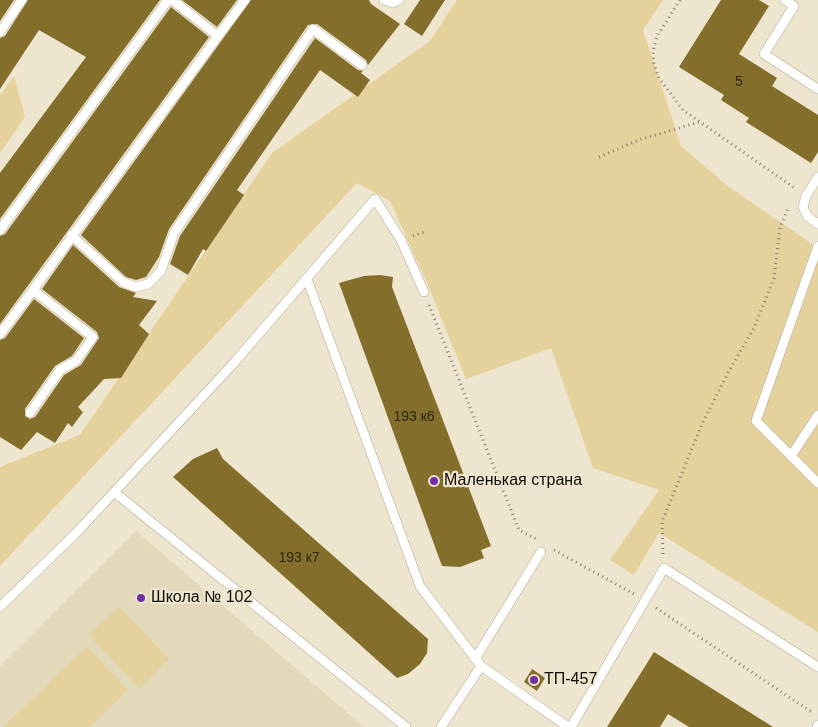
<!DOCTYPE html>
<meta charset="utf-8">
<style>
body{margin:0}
canvas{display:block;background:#ede5ce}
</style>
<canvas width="818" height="727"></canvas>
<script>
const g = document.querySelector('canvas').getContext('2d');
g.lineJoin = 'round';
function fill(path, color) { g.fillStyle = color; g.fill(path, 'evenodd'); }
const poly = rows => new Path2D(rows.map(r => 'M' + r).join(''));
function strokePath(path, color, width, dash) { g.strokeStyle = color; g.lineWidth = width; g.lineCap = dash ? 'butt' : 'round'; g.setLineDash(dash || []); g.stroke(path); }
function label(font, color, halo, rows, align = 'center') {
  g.font = font + ' Helvetica,sans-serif'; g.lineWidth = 4.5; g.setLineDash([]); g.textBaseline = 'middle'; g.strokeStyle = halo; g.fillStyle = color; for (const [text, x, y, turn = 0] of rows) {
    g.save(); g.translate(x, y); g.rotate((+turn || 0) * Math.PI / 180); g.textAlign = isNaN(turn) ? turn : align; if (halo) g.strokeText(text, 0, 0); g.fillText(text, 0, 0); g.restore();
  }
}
const built = poly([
 [136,531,364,727,0,727,0,666]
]);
const green = poly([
 [457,0,663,0,643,30,681,146,729,187,818,248,818,632,659,533,634,575,610,560,659,490,593,468,551,348,466,379,428,285,390,201,357,183,0,566,0,467,80,435,272,153,430,41],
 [14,76,25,117,0,153,0,95],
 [119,607,169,659,139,688,89,635],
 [87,647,128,690,90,727,3,727]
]);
const building = poly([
 [0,0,14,0,0,21],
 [28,0,160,0,0,219,0,173,86,57,39,30,0,89,0,38,5,36],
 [182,0,237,0,217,27],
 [251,0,369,0,371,4,400,24,368,65,366,60,317,24,308,25,169,229,159,257,146,277,136,280,126,277,81,235],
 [420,0,445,0,422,36,404,24],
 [721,0,759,0,769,6,739,54,777,78,772,86,818,115,818,152,811,163,746,122,749,118,721,100,724,95,679,67],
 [171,7,209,37,0,324,0,236,5,234],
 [315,38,358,70,363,71,361,73,370,80,358,97,320,70,237,190,244,195,206,251,203,249,188,275,170,264,180,236],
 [73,245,119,287,136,293,133,297,157,301,139,325,149,334,121,378,104,379,78,407,83,412,72,427,68,423,55,443,37,432,21,450,0,437,0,340,5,338,34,299,84,338,72,356,55,366,25,409,25,416,30,419,35,417,64,375,81,365,99,338,97,332,42,289],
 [380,275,393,277,392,287,491,546,481,550,484,558,460,567,442,566,339,283,364,276],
 [217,448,223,459,428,639,427,653,420,664,408,674,397,678,173,477,193,459],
 [654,652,773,727,689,727,668,714,660,727,607,727],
 [532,669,545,678,537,691,524,682]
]);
const path = poly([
 [680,0,657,36,653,51,654,65,659,78,683,110,796,189],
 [599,157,639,140,699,122],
 [413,236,424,232],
 [429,305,519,530,536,539],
 [554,550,634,594],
 [663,554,662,522,702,424,730,369,754,328,774,278,780,228,788,208],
 [656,608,813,713]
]);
const service = poly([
 [384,0,393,3,399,0],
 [785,0,794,6,764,54,818,89],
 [0,32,22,0],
 [218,36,245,0],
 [818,177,806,196,803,207,807,216,818,224],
 [0,230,168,0],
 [71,235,123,282,135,287,148,284,161,271,174,233,313,29,362,65],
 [818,246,756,421,818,483],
 [307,279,420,586,481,666,568,727],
 [0,334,33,290],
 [30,413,60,370,76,361,93,337,33,290,218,36,172,0],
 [791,456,818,415],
 [114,492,406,727],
 [0,607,78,531,233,364,375,199,401,240,424,292],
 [475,659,541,552],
 [441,727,481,666],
 [571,727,664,568,818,667],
 [817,727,818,725]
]);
const markers = [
 [434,481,5,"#712fa4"],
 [141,598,5,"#712fa4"],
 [534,680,5,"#712fa4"]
];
const numberNames = [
 ["5",739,82],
 ["193 к6",414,417],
 ["193 к7",299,558]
];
const poiNames = [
 ["Маленькая страна",444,481],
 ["Школа № 102",151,598],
 ["ТП-457",544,680]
];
fill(built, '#e2d8ba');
fill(green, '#e5d19b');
fill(building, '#846e2b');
strokePath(service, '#afa792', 10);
strokePath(path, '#847e6f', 3, [1, 4]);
strokePath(service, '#fff', 9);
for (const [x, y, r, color] of markers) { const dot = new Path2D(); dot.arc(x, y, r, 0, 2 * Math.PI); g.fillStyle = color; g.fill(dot); strokePath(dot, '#ede5ce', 2); }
label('14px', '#2d250f', null, numberNames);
label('16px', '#100d06', '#ede5ce', poiNames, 'left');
</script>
